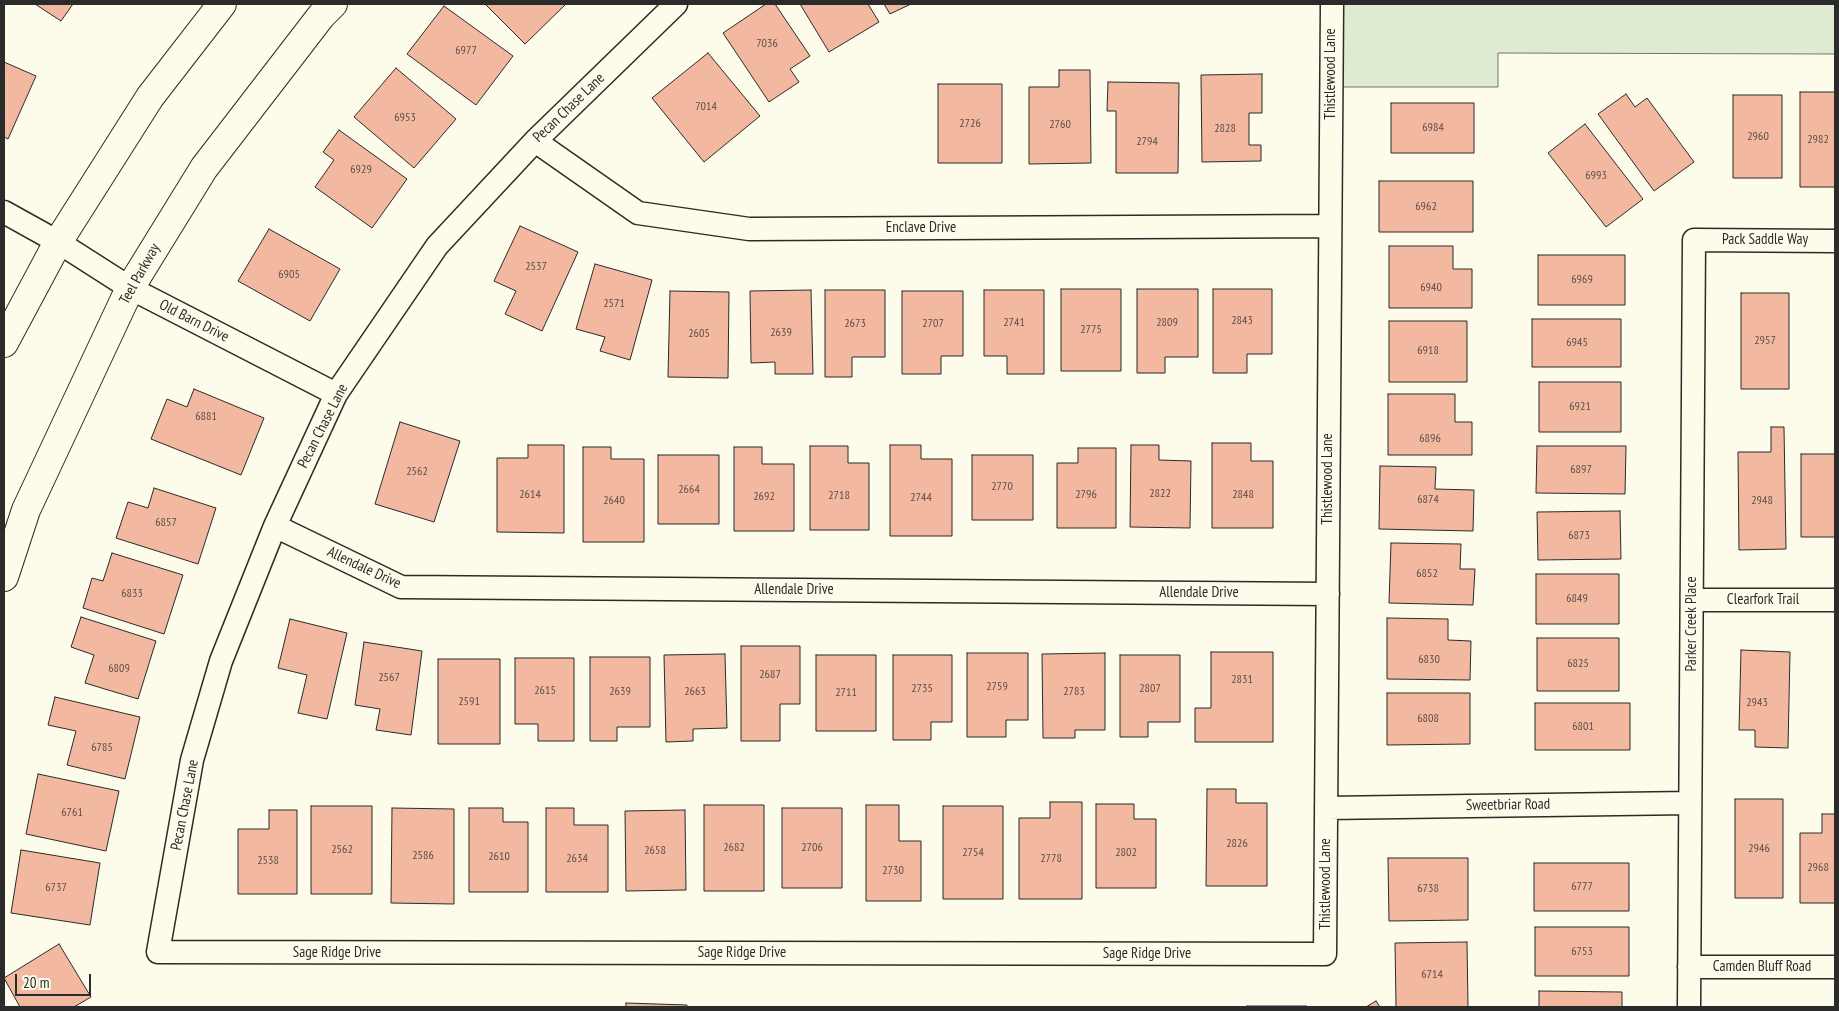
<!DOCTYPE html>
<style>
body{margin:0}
#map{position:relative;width:1839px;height:1011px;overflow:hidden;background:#fdfbea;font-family:"PT Sans Narrow",sans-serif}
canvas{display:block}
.frame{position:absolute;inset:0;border:5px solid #2b2b2b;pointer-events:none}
.scale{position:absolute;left:15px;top:974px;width:76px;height:22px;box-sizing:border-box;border:2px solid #2b2b2b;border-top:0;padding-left:6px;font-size:15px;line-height:18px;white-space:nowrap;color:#2b2b2b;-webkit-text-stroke:4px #fdfbea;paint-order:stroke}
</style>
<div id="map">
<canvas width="1839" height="1011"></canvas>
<div class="frame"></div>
<div class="scale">20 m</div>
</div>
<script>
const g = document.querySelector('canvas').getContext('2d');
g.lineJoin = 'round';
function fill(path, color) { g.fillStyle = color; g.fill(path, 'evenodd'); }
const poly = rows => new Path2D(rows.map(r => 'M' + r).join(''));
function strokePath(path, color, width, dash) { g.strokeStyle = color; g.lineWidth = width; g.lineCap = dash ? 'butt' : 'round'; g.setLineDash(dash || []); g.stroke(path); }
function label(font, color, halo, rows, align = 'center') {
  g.font = font + ' "PT Sans Narrow",sans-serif'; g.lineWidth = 4; g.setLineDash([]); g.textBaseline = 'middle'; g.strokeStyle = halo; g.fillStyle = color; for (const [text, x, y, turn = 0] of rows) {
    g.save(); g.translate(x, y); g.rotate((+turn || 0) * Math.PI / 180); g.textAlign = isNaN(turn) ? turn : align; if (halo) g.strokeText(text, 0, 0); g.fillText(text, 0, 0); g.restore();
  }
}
const green = poly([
 [1343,4,1835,4,1835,54,1498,53,1498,87,1342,87,1343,4]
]);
const building = poly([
 [35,4,73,4,61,21,35,4],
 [485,4,566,4,525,44,485,4],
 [766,4,775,4,810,56,790,69,799,82,769,102,723,33,766,4],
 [800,4,868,4,879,22,829,52,800,4],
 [884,4,911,4,890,14,884,4],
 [444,6,513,56,476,105,407,54,444,6],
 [708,53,760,116,704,162,652,98,708,53],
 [4,62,36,76,8,139,4,137,4,62],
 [396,68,456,119,414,168,354,117,396,68],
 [1059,70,1090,70,1091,163,1029,164,1029,87,1059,87,1059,70],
 [1262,74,1262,113,1249,113,1249,145,1261,145,1261,161,1202,162,1201,75,1262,74],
 [1108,82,1179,83,1178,173,1116,173,1116,111,1107,111,1108,82],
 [938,84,1002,84,1002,163,938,163,938,84],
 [1800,92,1835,92,1835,187,1800,187,1800,92],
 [1626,94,1635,107,1647,98,1694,162,1654,191,1598,114,1626,94],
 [1733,95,1782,95,1782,178,1733,178,1733,95],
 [1391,103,1474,103,1474,153,1391,153,1391,103],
 [1585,124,1643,199,1606,227,1548,153,1585,124],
 [339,130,407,179,372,228,315,187,334,160,323,152,339,130],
 [1379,181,1473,181,1473,232,1379,232,1379,181],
 [520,226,578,252,542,331,505,314,516,291,494,281,520,226],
 [269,229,340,269,310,321,238,281,269,229],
 [1389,246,1453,246,1453,269,1472,269,1472,308,1389,308,1389,246],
 [1538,255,1625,255,1625,305,1538,305,1538,255],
 [595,264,652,280,630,360,600,351,605,337,576,329,595,264],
 [1061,289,1121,289,1121,371,1061,371,1061,289],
 [1137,289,1198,289,1198,357,1165,357,1165,373,1137,373,1137,289],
 [1213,289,1272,289,1272,354,1247,354,1247,373,1213,373,1213,289],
 [811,290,813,374,775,374,775,362,751,363,750,291,811,290],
 [825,290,885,290,885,357,852,357,852,377,825,377,825,290],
 [984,290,1044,290,1044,374,1007,374,1007,356,984,356,984,290],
 [670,291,729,292,728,378,668,377,670,291],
 [902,291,963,291,963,356,941,356,941,374,902,374,902,291],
 [1741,293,1789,293,1789,389,1741,389,1741,293],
 [1532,319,1621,319,1621,367,1532,367,1532,319],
 [1389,321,1467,321,1467,382,1389,382,1389,321],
 [1539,382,1621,382,1621,432,1539,432,1539,382],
 [194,389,264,418,241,475,151,439,167,399,187,407,194,389],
 [1388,394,1455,394,1455,422,1472,422,1472,455,1388,455,1388,394],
 [400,422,460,441,434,522,375,504,400,422],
 [1771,427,1784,427,1786,549,1739,550,1738,452,1771,452,1771,427],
 [1212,443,1251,443,1251,461,1273,461,1273,528,1212,528,1212,443],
 [528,445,564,445,564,533,497,532,497,458,528,458,528,445],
 [890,445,921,445,921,459,952,459,952,536,890,536,890,445],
 [1131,445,1159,445,1159,460,1191,461,1190,528,1130,527,1131,445],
 [810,446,848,446,848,463,869,463,869,530,810,530,810,446],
 [1537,446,1626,446,1625,494,1536,493,1537,446],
 [583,447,611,447,611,459,644,459,644,542,583,542,583,447],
 [734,447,762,447,762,464,794,464,794,531,734,531,734,447],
 [1078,448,1116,448,1116,528,1057,528,1057,463,1078,463,1078,448],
 [1801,454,1835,454,1835,537,1801,537,1801,454],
 [658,455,719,455,719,524,658,524,658,455],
 [972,455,1033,455,1033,520,972,520,972,455],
 [1380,466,1436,467,1435,489,1474,490,1473,531,1379,529,1380,466],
 [154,488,216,508,198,564,116,538,128,502,148,508,154,488],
 [1620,511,1621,559,1538,560,1537,512,1620,511],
 [1391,543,1461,544,1460,569,1475,569,1473,605,1389,603,1391,543],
 [112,553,183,575,164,634,83,608,92,578,103,581,112,553],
 [1536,574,1619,574,1619,624,1536,624,1536,574],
 [81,617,156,641,138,699,85,683,94,655,71,647,81,617],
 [1387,618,1448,619,1448,640,1471,641,1470,680,1387,679,1387,618],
 [290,619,347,633,327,719,298,713,307,675,278,668,290,619],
 [1537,638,1619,638,1619,691,1537,691,1537,638],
 [364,642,422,651,411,735,376,730,380,709,355,705,364,642],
 [741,646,800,646,800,704,780,704,780,741,741,741,741,646],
 [1741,650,1790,652,1788,748,1755,747,1755,730,1739,730,1741,650],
 [1211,652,1273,652,1273,742,1195,742,1195,708,1211,708,1211,652],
 [967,653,1028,653,1028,720,1006,720,1006,737,967,737,967,653],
 [1105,653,1105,730,1075,730,1075,738,1043,738,1042,654,1105,653],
 [725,654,727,728,693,729,693,741,666,742,664,655,725,654],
 [816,655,876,655,876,731,816,731,816,655],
 [893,655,952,655,952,722,931,722,931,740,893,740,893,655],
 [1120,655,1180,655,1180,722,1148,722,1148,737,1120,737,1120,655],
 [590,657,650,657,650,727,617,727,617,741,590,741,590,657],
 [515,658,574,658,574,741,538,741,538,724,515,724,515,658],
 [438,659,500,659,500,744,438,744,438,659],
 [1387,693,1470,693,1470,744,1387,745,1387,693],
 [55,697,140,717,125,779,67,765,76,731,48,725,55,697],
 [1535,703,1630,703,1630,750,1535,750,1535,703],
 [38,774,119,791,106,851,26,834,38,774],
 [1207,789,1236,789,1236,803,1267,803,1267,886,1206,886,1207,789],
 [1735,799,1783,799,1783,898,1735,898,1735,799],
 [1050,802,1082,802,1082,899,1019,899,1019,818,1050,818,1050,802],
 [1096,804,1134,804,1134,819,1156,819,1156,888,1096,888,1096,804],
 [704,805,764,805,764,891,704,891,704,805],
 [866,805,899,805,899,841,921,841,921,901,866,901,866,805],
 [311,806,372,806,372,894,311,894,311,806],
 [943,806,1003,806,1003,899,943,899,943,806],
 [392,808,454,809,454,904,391,903,392,808],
 [469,808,503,808,503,822,528,822,528,892,469,892,469,808],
 [546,808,574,808,574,825,608,825,608,892,546,892,546,808],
 [782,808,842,808,842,888,782,888,782,808],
 [269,810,297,810,297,894,238,894,238,829,269,829,269,810],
 [685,810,686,890,626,891,625,811,685,810],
 [1822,814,1835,814,1835,903,1800,903,1800,833,1822,833,1822,814],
 [21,850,100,863,90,925,11,913,21,850],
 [1388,858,1468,858,1468,920,1389,921,1388,858],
 [1534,863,1629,863,1629,911,1534,911,1534,863],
 [1535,927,1629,927,1629,976,1535,976,1535,927],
 [1467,942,1468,1007,1396,1007,1395,943,1467,942],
 [59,944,91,997,74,1007,20,1007,4,978,59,944],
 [1539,991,1622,992,1622,1007,1539,1007,1539,991],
 [1376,1001,1380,1007,1366,1007,1376,1001],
 [626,1003,687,1005,687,1007,626,1007,626,1003],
 [1247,1006,1307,1006,1307,1007,1247,1007,1247,1006]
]);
const street = poly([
 [676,4,535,141,437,246,336,394,275,526,221,661,192,760,158,952,1325,954,1332,4],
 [535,141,638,213,749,229,1330,226],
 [4,212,58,242,130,288,336,394],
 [275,526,401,587,1328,594],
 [1692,600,1835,600],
 [1326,808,1690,803],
 [1689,967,1835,967],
 [1689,1007,1694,240,1835,241]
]);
const secondary = poly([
 [4,343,58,242,150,97,222,4],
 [4,577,26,510,130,288,204,168,321,16,333,4]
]);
const numberNames = [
 ["7036",767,44],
 ["6977",466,51],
 ["7014",706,107],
 ["6953",405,118],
 ["2726",970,124],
 ["2760",1060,125],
 ["6984",1433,128],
 ["2828",1225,129],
 ["2960",1758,137],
 ["2982",1818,140],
 ["2794",1147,142],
 ["6929",361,170],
 ["6993",1596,176],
 ["6962",1426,207],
 ["2537",536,267],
 ["6905",289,275],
 ["6969",1582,280],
 ["6940",1431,288],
 ["2571",614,304],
 ["2843",1242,321],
 ["2741",1014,323],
 ["2809",1167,323],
 ["2673",855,324],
 ["2707",933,324],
 ["2775",1091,330],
 ["2639",781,333],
 ["2605",699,334],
 ["2957",1765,341],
 ["6945",1577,343],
 ["6918",1428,351],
 ["6921",1580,407],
 ["6881",206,417],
 ["6896",1430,439],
 ["6897",1581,470],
 ["2562",417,472],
 ["2770",1002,487],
 ["2664",689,490],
 ["2822",1160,494],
 ["2614",530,495],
 ["2796",1086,495],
 ["2848",1243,495],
 ["2718",839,496],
 ["2692",764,497],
 ["2744",921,498],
 ["6874",1428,500],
 ["2640",614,501],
 ["2948",1762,501],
 ["6857",166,523],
 ["6873",1579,536],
 ["6852",1427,574],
 ["6833",132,594],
 ["6849",1577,599],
 ["6830",1429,660],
 ["6825",1578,664],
 ["6809",119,669],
 ["2687",770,675],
 ["2567",389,678],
 ["2831",1242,680],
 ["2759",997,687],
 ["2735",922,689],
 ["2807",1150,689],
 ["2615",545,691],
 ["2639",620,692],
 ["2663",695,692],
 ["2783",1074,692],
 ["2711",846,693],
 ["2591",469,702],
 ["2943",1757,703],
 ["6808",1428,719],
 ["6801",1583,727],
 ["6785",102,748],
 ["6761",72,813],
 ["2826",1237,844],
 ["2682",734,848],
 ["2706",812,848],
 ["2946",1759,849],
 ["2562",342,850],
 ["2658",655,851],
 ["2754",973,853],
 ["2802",1126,853],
 ["2586",423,856],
 ["2610",499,857],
 ["2634",577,859],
 ["2778",1051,859],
 ["2538",268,861],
 ["2968",1818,868],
 ["2730",893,871],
 ["6777",1582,887],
 ["6737",56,888],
 ["6738",1428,889],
 ["6753",1582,952],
 ["6714",1432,975]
];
const streetNames = [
 ["Thistlewood Lane",1331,74,-90],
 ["Pecan Chase Lane",569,108,-44],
 ["Enclave Drive",921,228],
 ["Pack Saddle Way",1765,240],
 ["Teel Parkway",140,274,-61],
 ["Old Barn Drive",194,321,27],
 ["Pecan Chase Lane",323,426,-63],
 ["Thistlewood Lane",1328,479,-90],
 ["Allendale Drive",364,568,25],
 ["Allendale Drive",794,590],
 ["Allendale Drive",1199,593],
 ["Clearfork Trail",1763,600],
 ["Parker Creek Place",1692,624,-90],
 ["Pecan Chase Lane",185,805,-79],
 ["Sweetbriar Road",1508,805,-1],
 ["Thistlewood Lane",1326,884,-90],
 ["Sage Ridge Drive",337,953],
 ["Sage Ridge Drive",742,953],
 ["Sage Ridge Drive",1147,954],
 ["Camden Bluff Road",1762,967]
];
fill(green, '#deebd1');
strokePath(green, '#74746e', 1);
fill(building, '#f2b8a0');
strokePath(building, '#2b2b2b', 1);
strokePath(street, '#2b2b2b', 25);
strokePath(secondary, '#2b2b2b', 30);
strokePath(street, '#fdfbea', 22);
strokePath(secondary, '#fdfbea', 28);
label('12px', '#5d4e48', null, numberNames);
label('15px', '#2b2b2b', '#fdfbea', streetNames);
</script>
